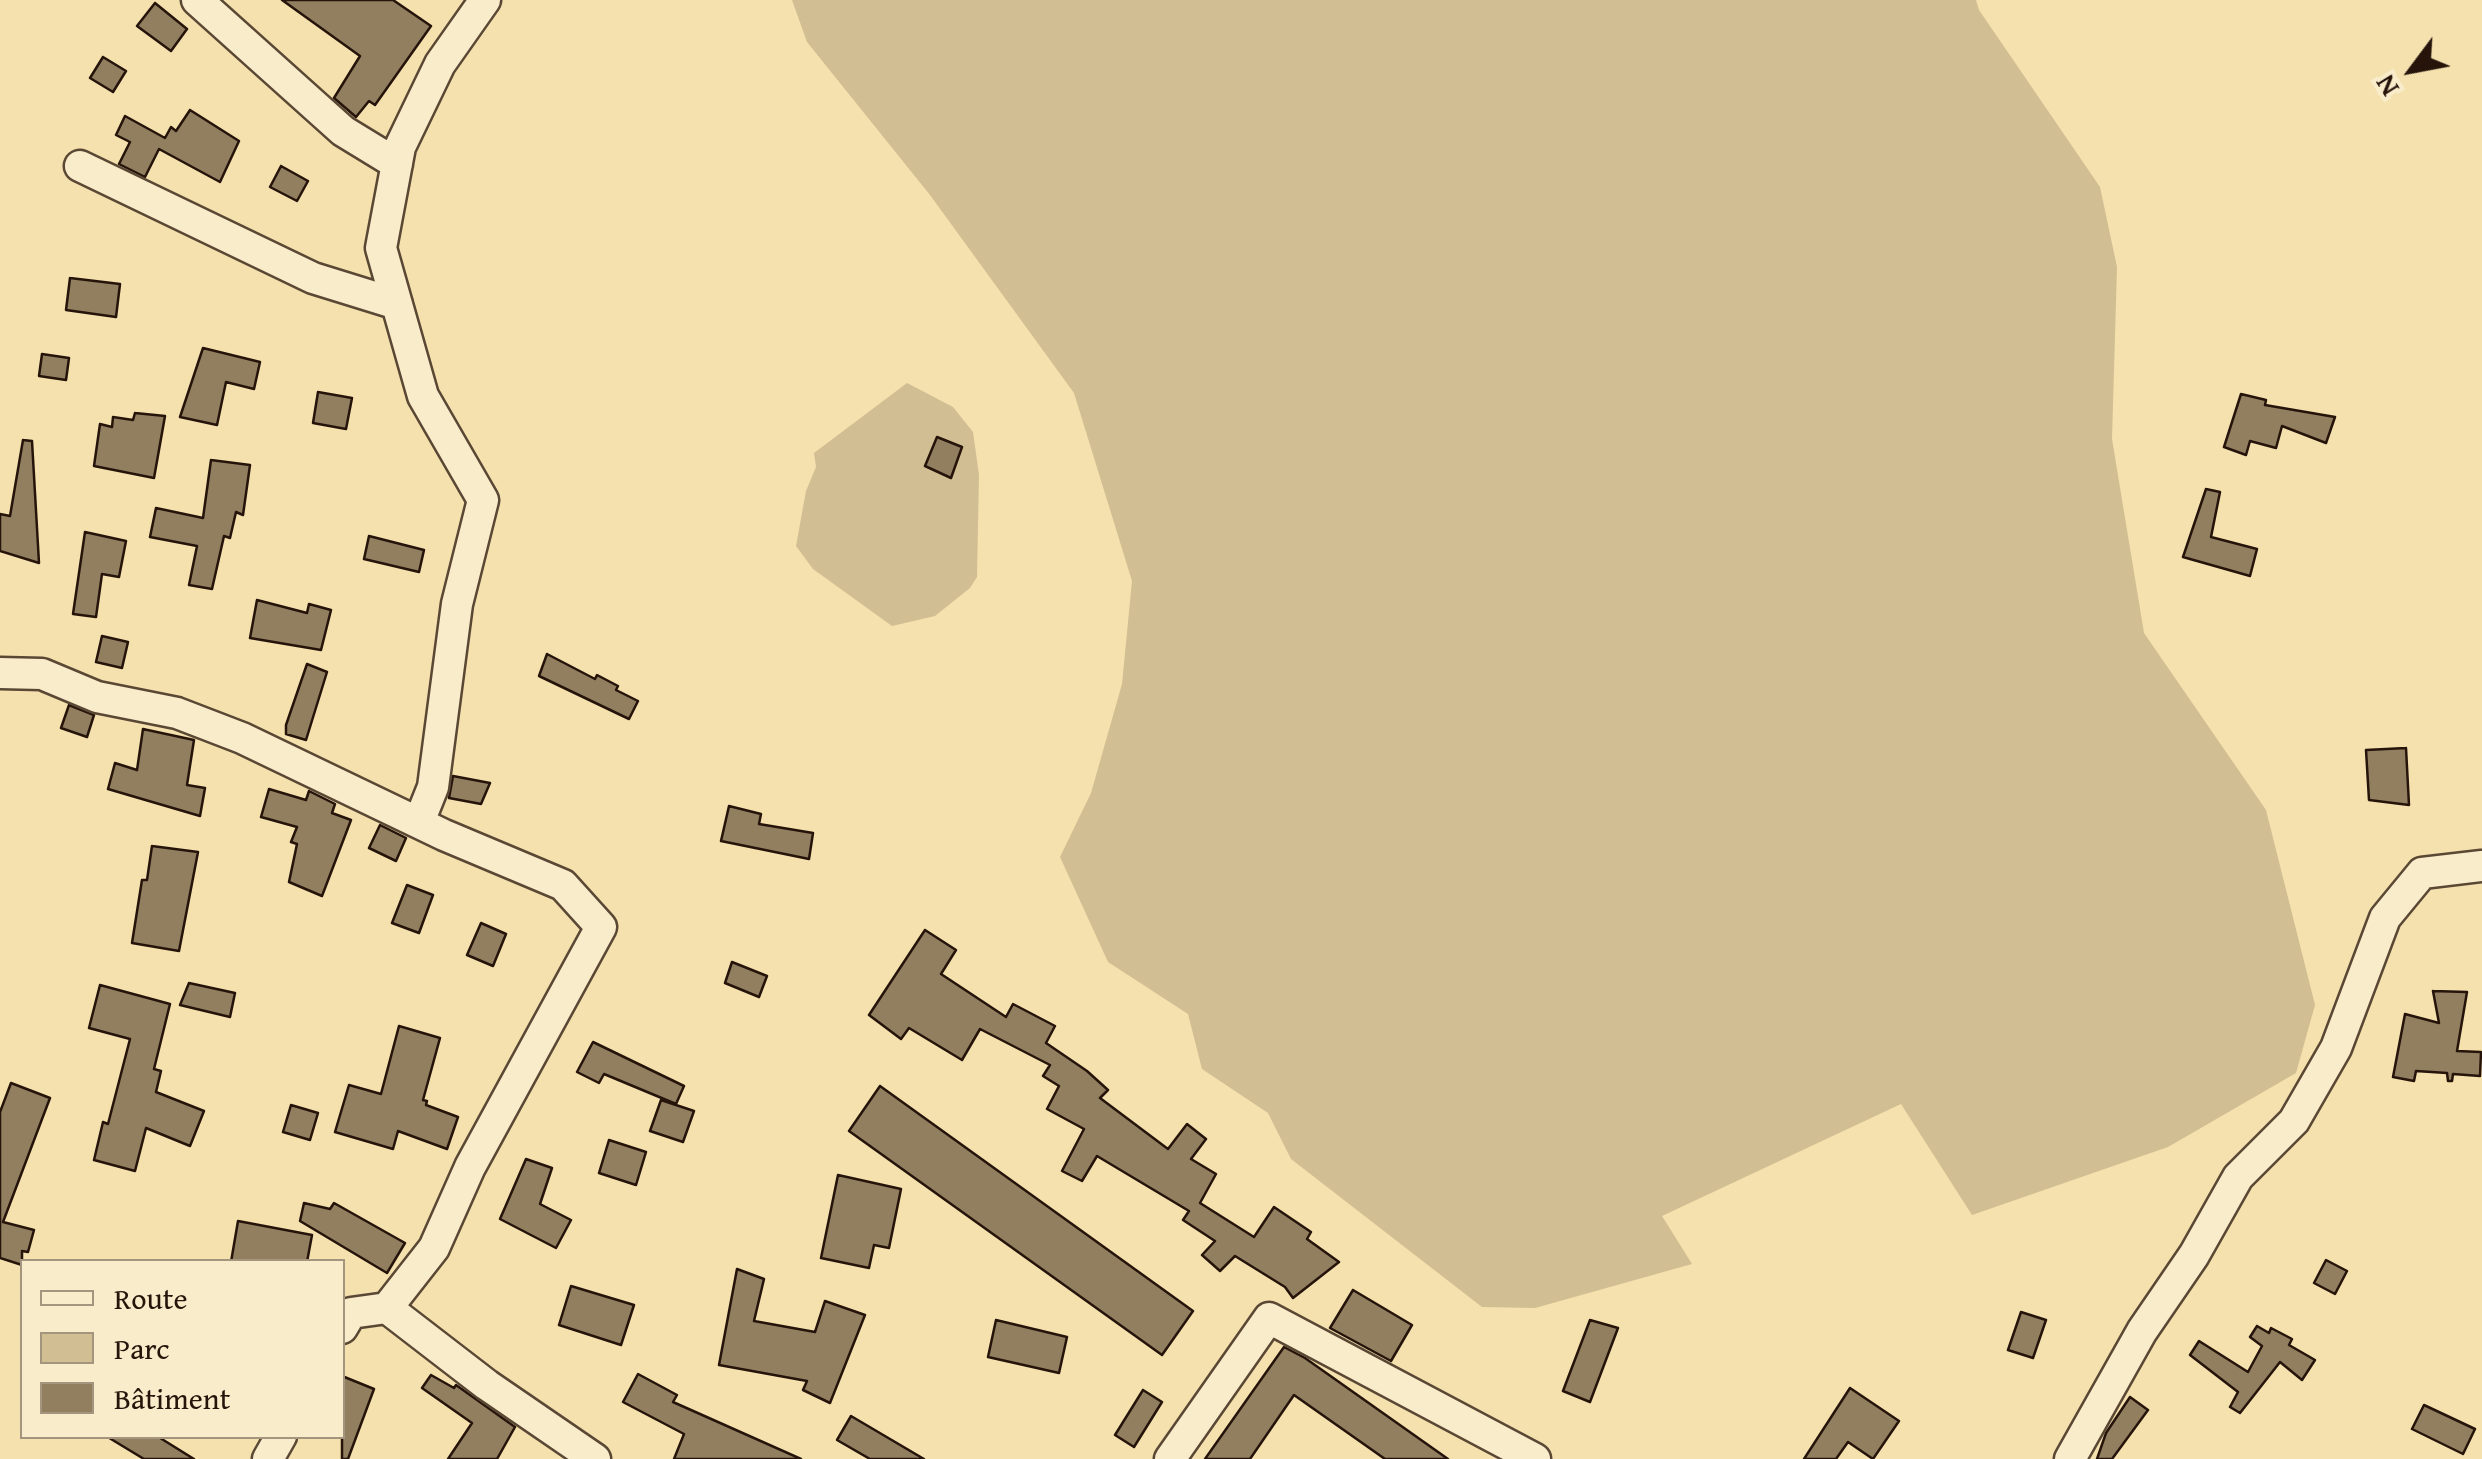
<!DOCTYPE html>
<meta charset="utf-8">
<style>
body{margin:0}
#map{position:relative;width:2482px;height:1459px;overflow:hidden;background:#f4e1ae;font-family:"Gentium Book Plus",serif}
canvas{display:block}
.legend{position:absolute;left:20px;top:1259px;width:325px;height:180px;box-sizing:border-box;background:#f8ecca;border:2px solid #a4967e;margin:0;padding:12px 18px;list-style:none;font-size:30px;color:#26140b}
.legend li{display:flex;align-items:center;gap:20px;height:50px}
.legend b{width:50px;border:2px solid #a4967e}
.north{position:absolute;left:2362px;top:20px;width:100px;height:100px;-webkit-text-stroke:8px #f8ecca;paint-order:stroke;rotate:238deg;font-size:28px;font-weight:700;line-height:40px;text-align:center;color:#26140b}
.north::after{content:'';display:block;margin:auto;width:35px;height:45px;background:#26140b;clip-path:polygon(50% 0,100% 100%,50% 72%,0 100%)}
</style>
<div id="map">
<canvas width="2482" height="1459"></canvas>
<ul class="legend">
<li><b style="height:12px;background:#f8ecca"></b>Route</li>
<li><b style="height:28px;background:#d1be92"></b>Parc</li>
<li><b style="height:28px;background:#917f60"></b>Bâtiment</li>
</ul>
<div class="north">N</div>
</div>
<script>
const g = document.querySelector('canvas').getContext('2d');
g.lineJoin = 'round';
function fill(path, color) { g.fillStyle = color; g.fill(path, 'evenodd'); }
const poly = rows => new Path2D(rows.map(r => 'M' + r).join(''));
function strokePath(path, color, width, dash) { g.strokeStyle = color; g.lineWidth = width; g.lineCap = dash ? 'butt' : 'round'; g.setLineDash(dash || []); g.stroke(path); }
const green = poly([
 [792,0,1976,0,1979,10,2100,187,2117,267,2112,439,2144,633,2266,810,2315,1005,2296,1073,2168,1147,1972,1215,1901,1104,1662,1216,1692,1264,1535,1308,1482,1307,1291,1159,1268,1113,1202,1069,1188,1014,1108,962,1060,857,1091,793,1122,684,1132,581,1074,393,930,195,807,42],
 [907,383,953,407,973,432,979,475,977,577,970,588,935,616,892,626,813,569,796,546,806,491,816,467,814,453]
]);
const building = poly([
 [282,0,393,0,431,26,375,105,369,101,356,117,334,98,360,56,282,0],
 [155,3,187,29,171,51,137,26,155,3],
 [103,57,126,71,113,92,90,78,103,57],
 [190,110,239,141,220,182,159,149,145,177,119,164,130,142,116,135,125,116,165,138,171,127,176,131,190,110],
 [281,166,308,181,297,201,270,187,281,166],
 [70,278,120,284,116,317,66,310,70,278],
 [203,348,260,362,254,389,226,382,217,425,180,417,203,348],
 [42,354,69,358,66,380,39,376,42,354],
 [318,392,352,398,346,429,313,423,318,392],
 [2241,394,2266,400,2265,405,2335,417,2326,443,2282,426,2276,448,2250,441,2246,455,2224,447,2241,394],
 [135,413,165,416,154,478,94,466,100,424,112,427,113,417,133,420,135,413],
 [937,437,962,447,951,478,925,466,937,437],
 [23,440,32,441,39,563,0,551,0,514,10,516,23,440],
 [211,460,250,465,243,515,236,512,230,538,224,536,212,589,189,585,197,546,150,537,156,508,203,518,211,460],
 [2206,489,2220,492,2211,537,2257,549,2250,576,2183,557,2206,489],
 [85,532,126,541,119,577,102,574,96,617,73,614,85,532],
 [369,536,424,550,419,572,364,559,369,536],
 [257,600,307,613,309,604,331,610,321,650,250,638,257,600],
 [102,636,128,642,122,668,96,662,102,636],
 [547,654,595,679,597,675,618,686,616,690,638,701,629,719,539,676,547,654],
 [307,664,327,672,306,740,286,734,286,725,307,664],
 [69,705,94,715,87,737,61,728,69,705],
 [143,729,194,740,187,785,205,788,200,816,108,789,115,763,137,770,143,729],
 [2406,748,2409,805,2369,800,2366,750,2406,748],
 [453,776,490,783,481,804,449,798,453,776],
 [269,789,306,800,309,791,335,804,332,813,351,820,322,896,289,882,297,844,291,842,297,827,261,817,269,789],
 [729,806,761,814,759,824,813,833,809,859,721,841,729,806],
 [380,825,406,838,396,861,369,848,380,825],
 [152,846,198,852,179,951,132,943,142,880,147,880,152,846],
 [407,885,433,895,419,933,392,923,407,885],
 [481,923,506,934,493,966,467,955,481,923],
 [925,930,956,950,941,974,1006,1017,1013,1004,1055,1026,1046,1043,1087,1071,1108,1090,1100,1098,1168,1149,1187,1124,1206,1139,1191,1159,1216,1174,1200,1203,1254,1237,1274,1207,1311,1232,1307,1239,1339,1262,1293,1298,1285,1287,1235,1256,1220,1271,1202,1255,1215,1241,1183,1220,1189,1211,1097,1156,1082,1181,1062,1171,1084,1129,1047,1109,1059,1086,1043,1076,1050,1065,980,1029,962,1060,909,1028,901,1039,869,1015,925,930],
 [732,962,767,976,759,997,725,983,732,962],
 [189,983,235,993,230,1017,180,1005,189,983],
 [100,985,170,1004,154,1069,161,1071,156,1092,204,1111,190,1146,146,1128,135,1171,94,1160,103,1122,108,1124,130,1039,89,1028,100,985],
 [2433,991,2467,992,2457,1051,2481,1052,2480,1076,2453,1074,2452,1081,2448,1081,2447,1073,2416,1071,2414,1081,2393,1077,2405,1014,2439,1023,2433,991],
 [399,1026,440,1038,423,1100,427,1101,426,1105,458,1117,447,1149,398,1131,393,1149,335,1132,349,1085,381,1094,399,1026],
 [593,1042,684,1086,676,1104,604,1074,599,1083,577,1072,593,1042],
 [11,1083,50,1098,3,1222,34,1230,28,1252,22,1251,22,1265,0,1258,0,1112,11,1083],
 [880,1086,1193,1311,1162,1355,849,1131,880,1086],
 [661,1100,694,1111,683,1142,650,1131,661,1100],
 [291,1105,318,1113,310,1140,283,1132,291,1105],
 [609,1140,646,1152,636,1185,599,1173,609,1140],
 [526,1159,552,1168,540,1204,571,1220,556,1248,500,1219,526,1159],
 [838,1175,901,1189,889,1248,874,1245,869,1268,821,1258,838,1175],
 [304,1203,330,1209,334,1203,405,1243,387,1273,300,1221,304,1203],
 [238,1221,312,1235,307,1262,231,1262,238,1221],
 [2326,1260,2347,1271,2335,1294,2314,1283,2326,1260],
 [737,1269,764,1279,754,1321,815,1332,825,1301,865,1315,830,1403,803,1390,807,1381,719,1365,737,1269],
 [571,1286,634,1305,621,1345,559,1325,571,1286],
 [1353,1290,1412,1325,1391,1361,1330,1328,1353,1290],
 [2021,1312,2046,1320,2033,1358,2008,1350,2021,1312],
 [996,1320,1067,1337,1059,1373,988,1357,996,1320],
 [1590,1320,1618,1328,1590,1402,1563,1391,1590,1320],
 [2257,1326,2269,1333,2271,1328,2292,1339,2289,1345,2315,1360,2302,1380,2280,1362,2240,1413,2230,1407,2238,1392,2190,1355,2199,1341,2248,1372,2262,1346,2250,1337,2257,1326],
 [1284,1347,1305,1358,1448,1459,1385,1459,1294,1395,1250,1459,1205,1459,1284,1347],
 [638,1374,677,1395,673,1402,801,1459,674,1459,684,1434,623,1402,638,1374],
 [431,1375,454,1388,456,1385,515,1427,497,1459,448,1459,472,1423,422,1388,431,1375],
 [342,1376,374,1389,348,1459,342,1459,342,1376],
 [1850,1388,1899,1421,1873,1459,1848,1442,1836,1459,1804,1459,1850,1388],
 [1143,1390,1162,1402,1134,1447,1115,1435,1143,1390],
 [2130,1397,2148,1410,2112,1459,2097,1459,2106,1433,2130,1397],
 [2424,1405,2475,1429,2463,1454,2412,1429,2424,1405],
 [851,1416,924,1459,870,1459,837,1440,851,1416],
 [106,1436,157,1436,194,1459,144,1459,106,1436]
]);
const minor = poly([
 [197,0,343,131,397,164],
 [80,166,313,278,397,304],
 [0,673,42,674,97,697,177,713,242,738,444,835,563,885,601,927,470,1167,434,1248,387,1308,487,1385,595,1459],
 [419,822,433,787,457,604,483,500,423,396,381,248,400,147,440,64,485,0],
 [342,1328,351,1313,387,1308],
 [268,1459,281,1436],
 [1170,1459,1269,1318,1535,1459],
 [2070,1459,2142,1331,2194,1255,2238,1177,2294,1121,2336,1048,2385,918,2422,873,2482,866]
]);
fill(green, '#d1be92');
fill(building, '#917f60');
strokePath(building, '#26140b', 2.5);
strokePath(minor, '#5a4734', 35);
strokePath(minor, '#f8ecca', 30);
</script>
